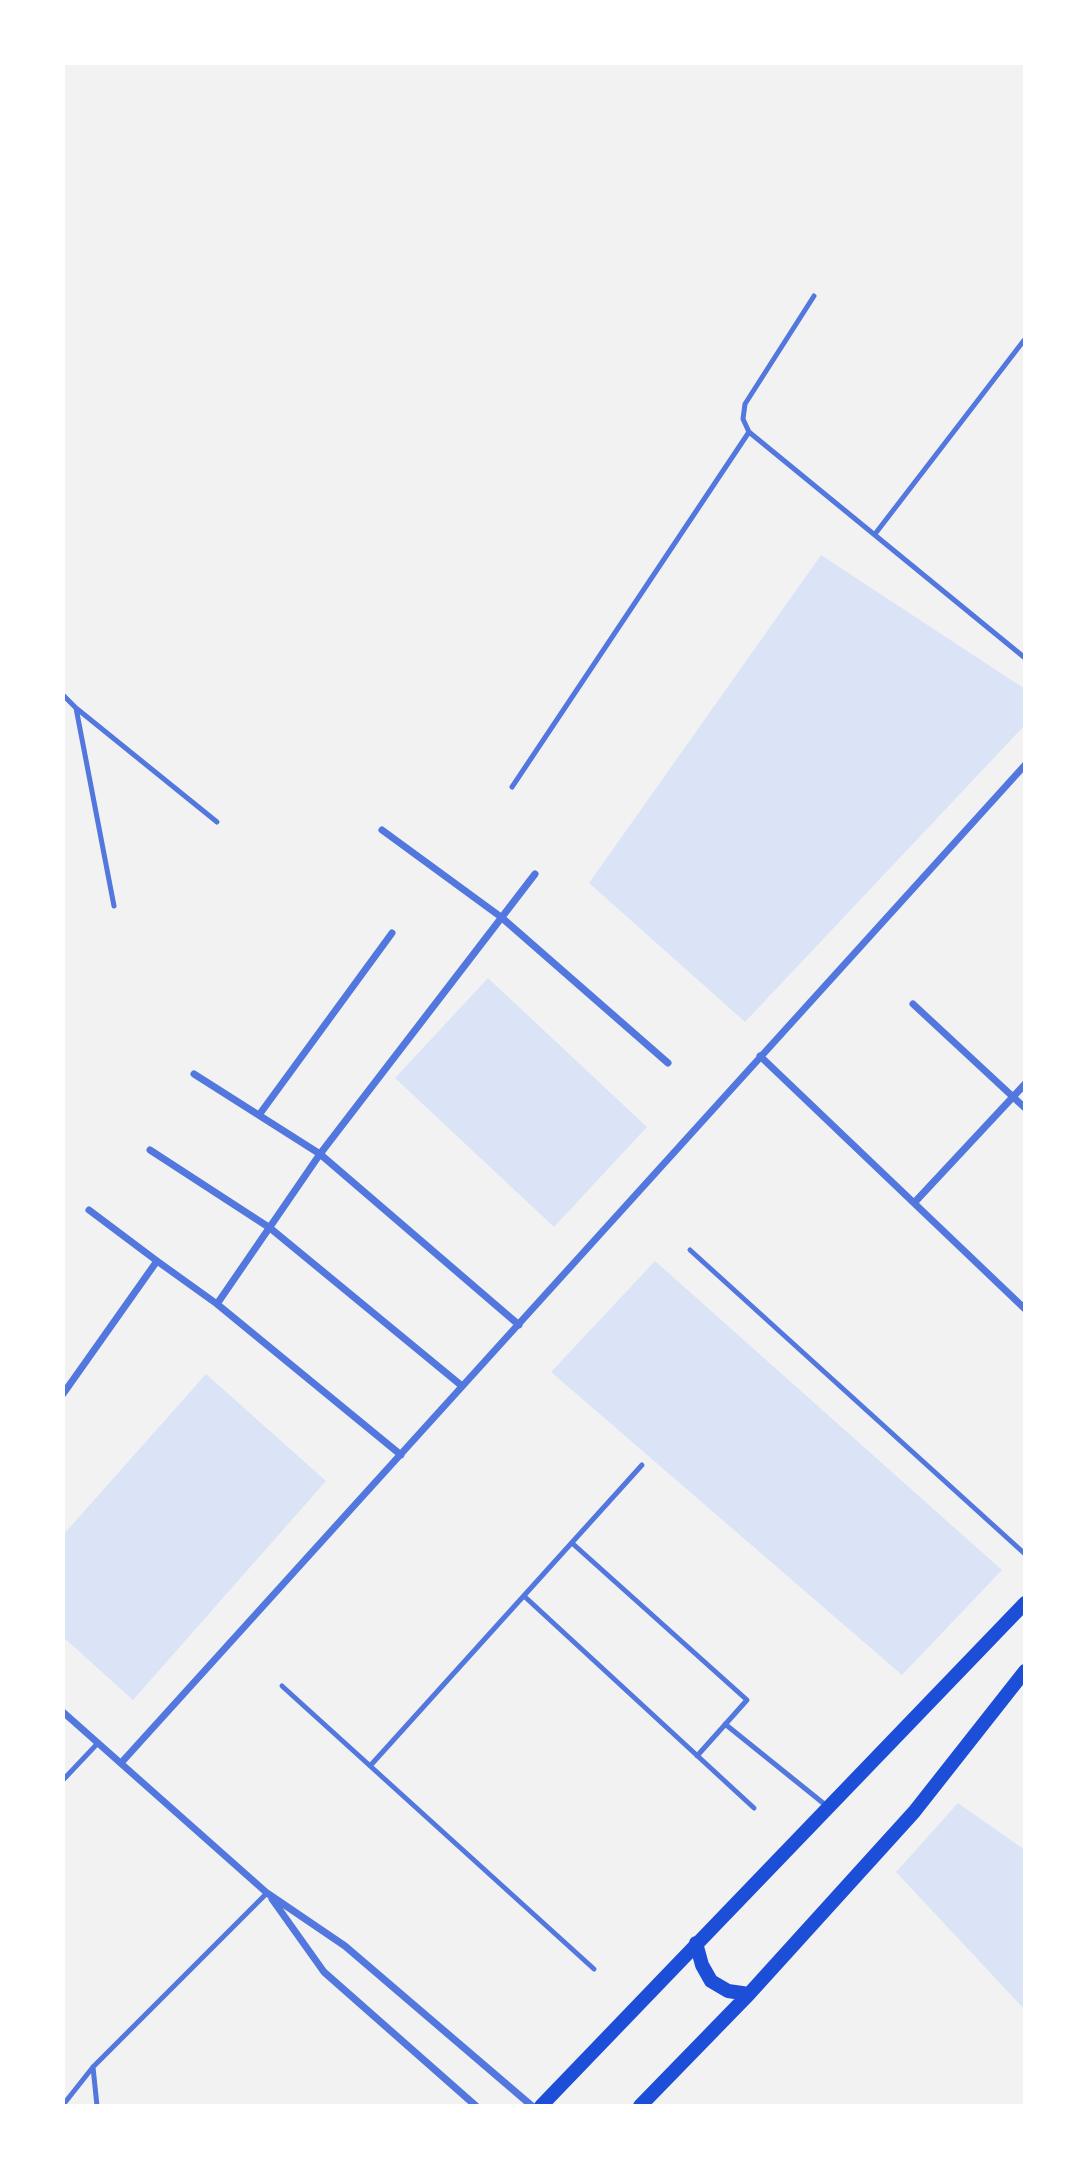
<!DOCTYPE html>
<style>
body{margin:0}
#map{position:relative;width:1088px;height:2169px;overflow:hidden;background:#f2f2f2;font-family:"Asap Condensed",sans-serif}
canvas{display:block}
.frame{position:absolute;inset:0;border:65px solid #fff;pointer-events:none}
</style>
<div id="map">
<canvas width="1088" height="2169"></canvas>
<div class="frame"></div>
</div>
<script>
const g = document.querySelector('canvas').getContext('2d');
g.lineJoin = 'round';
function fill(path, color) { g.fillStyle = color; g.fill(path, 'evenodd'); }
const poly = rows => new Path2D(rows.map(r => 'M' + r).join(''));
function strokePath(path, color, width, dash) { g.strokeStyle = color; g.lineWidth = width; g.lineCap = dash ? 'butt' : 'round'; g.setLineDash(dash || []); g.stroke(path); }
const green = poly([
 [821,555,1025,689,1025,725,745,1022,589,883],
 [488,978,647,1127,554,1227,395,1078],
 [655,1261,1002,1570,902,1675,551,1372],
 [206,1374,326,1481,133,1700,63,1637,63,1535],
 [958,1803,1025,1850,1025,2010,896,1872]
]);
const service = poly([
 [814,296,745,404,743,419,749,432,1025,658],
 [875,534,1025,339],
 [63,695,76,708,217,822],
 [76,708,114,906],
 [512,787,749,432],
 [690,1250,1025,1554],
 [572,1543,747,1700,697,1756],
 [524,1596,754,1808],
 [282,1686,594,1969],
 [725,1724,828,1807],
 [370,1766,642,1465],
 [63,1780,98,1743],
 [93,2067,97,2106],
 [63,2105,93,2067,267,1893]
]);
const minor = poly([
 [382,830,501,917,668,1063],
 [913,1004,1025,1108],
 [760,1056,1025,1309],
 [194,1074,320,1154,519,1325],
 [259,1115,392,933],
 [150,1150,270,1228,462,1386],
 [914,1203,1025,1084],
 [89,1210,157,1261],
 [63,1394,157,1261,217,1304],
 [401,1455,217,1304,320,1154,535,874],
 [63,1712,267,1893,345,1946,532,2106],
 [121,1763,1025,765],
 [272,1899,324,1972,476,2106]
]);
const secondary = poly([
 [696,1943,702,1965,711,1981,728,1991,749,1994],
 [541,2106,1025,1603],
 [640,2106,749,1994,914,1812,1025,1671]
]);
fill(green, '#dbe4f7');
strokePath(service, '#5277de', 5);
strokePath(minor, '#5277de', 7);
strokePath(secondary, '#1d4ed8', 14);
</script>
